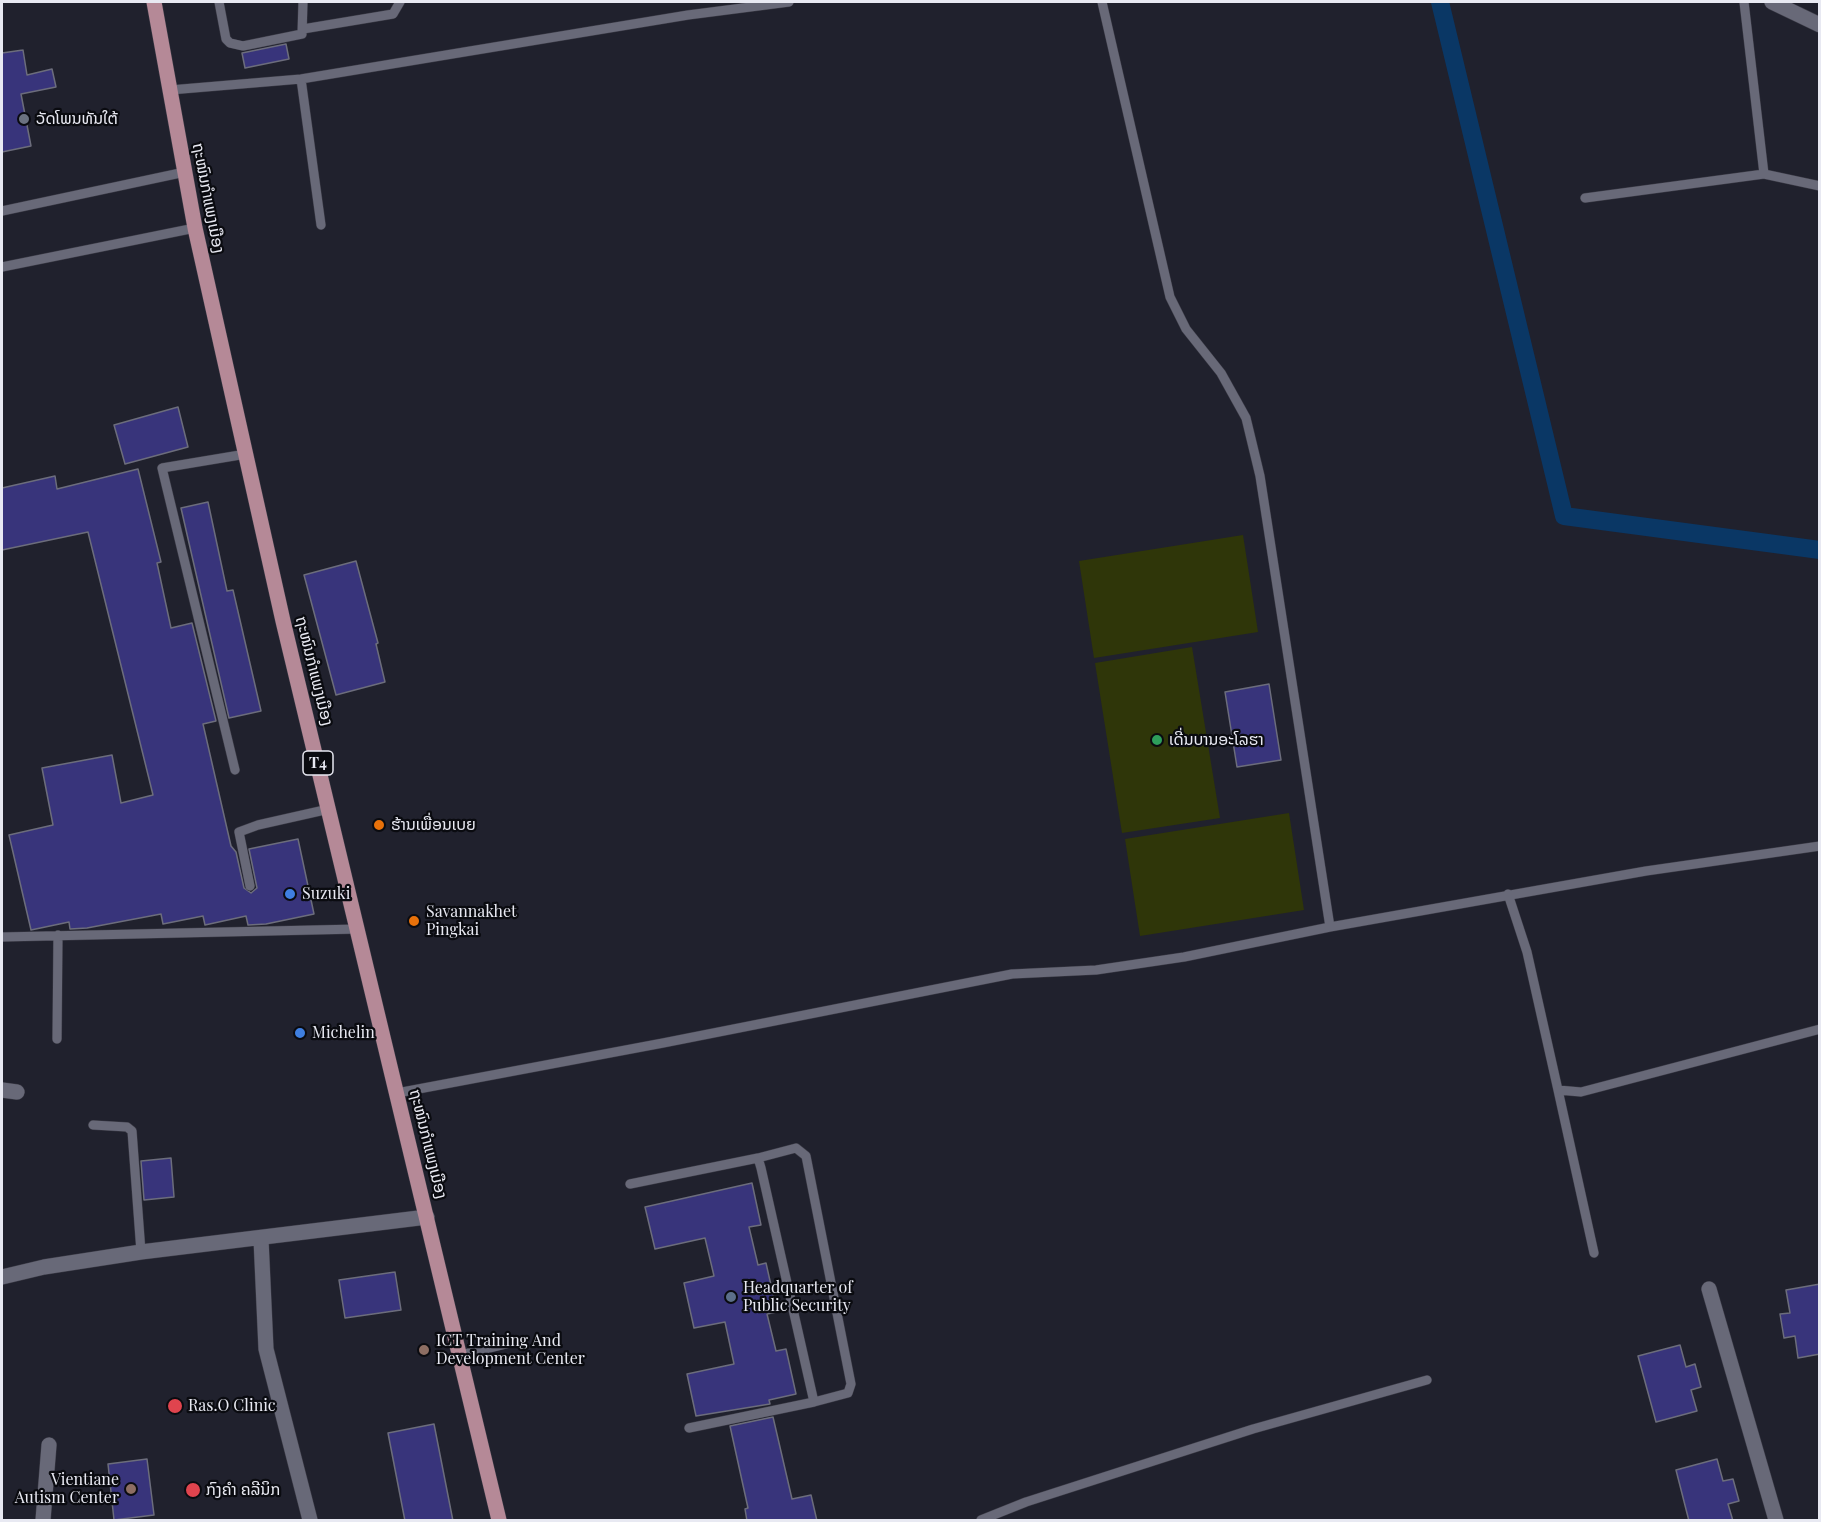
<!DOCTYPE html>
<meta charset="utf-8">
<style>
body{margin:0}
#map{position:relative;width:1821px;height:1522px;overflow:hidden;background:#20212d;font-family:"Playfair Display",serif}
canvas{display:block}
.frame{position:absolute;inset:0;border:3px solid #e8e9f2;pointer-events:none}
</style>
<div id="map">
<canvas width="1821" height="1522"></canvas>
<div class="frame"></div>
</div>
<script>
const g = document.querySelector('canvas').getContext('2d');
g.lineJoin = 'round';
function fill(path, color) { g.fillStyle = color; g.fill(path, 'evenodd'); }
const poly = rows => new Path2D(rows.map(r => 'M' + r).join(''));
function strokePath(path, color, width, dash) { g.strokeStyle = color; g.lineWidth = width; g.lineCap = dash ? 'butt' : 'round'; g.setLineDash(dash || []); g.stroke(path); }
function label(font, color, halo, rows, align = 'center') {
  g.font = font + ' "Playfair Display","Noto Sans Lao",serif'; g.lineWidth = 4.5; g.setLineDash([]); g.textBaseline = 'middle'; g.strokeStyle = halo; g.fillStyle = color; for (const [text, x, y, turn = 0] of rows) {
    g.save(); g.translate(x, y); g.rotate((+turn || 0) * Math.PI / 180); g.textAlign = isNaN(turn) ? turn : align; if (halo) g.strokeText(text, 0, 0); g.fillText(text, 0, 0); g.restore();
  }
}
const green = poly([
 [1243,535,1258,632,1094,658,1079,561],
 [1192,647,1220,818,1122,833,1095,663],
 [1289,813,1304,910,1140,936,1125,839]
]);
const canal = poly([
 [1440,2,1564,516,1820,550]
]);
const building = poly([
 [286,44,289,59,245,68,242,53,286,44],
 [23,50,27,75,52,69,56,87,21,94,31,146,2,152,2,53,23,50],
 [178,407,188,447,125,464,114,425,178,407],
 [138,469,161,562,157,563,171,628,192,623,216,721,203,724,231,846,236,852,244,888,251,893,257,888,249,849,298,839,314,914,266,924,248,925,246,916,205,925,203,916,163,924,161,914,87,928,70,929,69,922,31,930,9,835,53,825,42,768,112,755,121,803,153,795,88,532,2,550,2,488,55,476,57,489,138,469],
 [208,502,227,591,233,590,261,711,229,718,181,508,208,502],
 [356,561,378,643,376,644,385,682,336,695,304,575,356,561],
 [1269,684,1281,760,1237,767,1225,692,1269,684],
 [171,1158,174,1197,144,1200,141,1161,171,1158],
 [752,1183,761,1225,749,1227,758,1265,766,1263,777,1312,767,1314,776,1351,786,1349,796,1394,769,1400,770,1404,696,1416,687,1374,734,1364,725,1322,694,1328,684,1283,714,1276,705,1238,655,1249,645,1207,752,1183],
 [395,1272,401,1310,345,1318,339,1280,395,1272],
 [1820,1284,1820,1354,1798,1358,1795,1336,1784,1338,1780,1314,1790,1313,1786,1290,1820,1284],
 [1680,1345,1686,1367,1695,1364,1701,1387,1691,1390,1697,1411,1656,1422,1638,1356,1680,1345],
 [773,1417,792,1499,811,1495,817,1521,747,1521,745,1509,748,1508,730,1426,773,1417],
 [434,1424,453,1521,405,1521,388,1433,434,1424],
 [147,1459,154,1515,114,1520,108,1464,147,1459],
 [1717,1459,1723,1481,1733,1479,1739,1501,1728,1504,1733,1521,1689,1521,1676,1470,1717,1459]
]);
const service = poly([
 [219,2,226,39,230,43,243,46,302,34,303,2],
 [1744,2,1764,174],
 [303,29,393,14,400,2],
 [301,79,321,225],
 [170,90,301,79,688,15,789,2],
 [1585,198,1764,174,1820,186],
 [2,211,185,172],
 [2,267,195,228],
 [235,770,162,468,246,454],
 [250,886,239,832,258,825,329,809],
 [1508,894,1527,952,1558,1090,1581,1092,1820,1029],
 [1330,927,1646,871,1820,846],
 [2,937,358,929],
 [57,1039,58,935],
 [1558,1090,1594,1253],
 [397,1093,663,1043,1012,974,1096,970,1184,957,1330,927,1260,476,1246,418,1221,373,1186,329,1170,297,1102,2],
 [93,1125,127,1127,132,1131,141,1252],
 [758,1158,796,1148,806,1156,851,1384,848,1393,814,1402],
 [630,1184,758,1158,761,1168,814,1402,689,1428],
 [460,1355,514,1342],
 [981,1520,1026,1502,1253,1429,1427,1380]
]);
const minor = poly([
 [1772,2,1820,25],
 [2,1090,17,1092],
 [261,1239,266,1349,310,1520],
 [2,1277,44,1267,141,1252,427,1217],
 [1709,1289,1776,1520],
 [43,1520,49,1445]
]);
const primary = poly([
 [154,2,195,228,283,621,499,1520]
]);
const markers = [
 [24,119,6,"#6b7280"],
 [1157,740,6,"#2e9e5b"],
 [379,825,6,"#e8710a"],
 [290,894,6,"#3f7fe0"],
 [414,921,6,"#e8710a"],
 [300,1033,6,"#3f7fe0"],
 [731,1297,6,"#5c6f8a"],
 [424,1350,6,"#8d6e63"],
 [175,1406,8,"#e0444e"],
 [131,1489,6,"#8d6e63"],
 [193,1490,8,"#e0444e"]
];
const shields = [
 [318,763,30]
];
const shieldNames = [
 ["T4",318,763]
];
const poiNames = [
 ["ວັດໂພນທັນໃຕ້",36,119],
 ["ເດີ່ນບານອະໂລຮາ",1169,740],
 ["ຮ້ານເພື່ອນເບຍ",391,825],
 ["Suzuki",302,894],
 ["Savannakhet",426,912],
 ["Pingkai",426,930],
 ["Michelin",312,1033],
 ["Headquarter of",743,1288],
 ["Public Security",743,1306],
 ["ICT Training And",436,1341],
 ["Development Center",436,1359],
 ["Ras.O Clinic",188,1406],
 ["Vientiane",119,1480,"right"],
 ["Autism Center",119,1498,"right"],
 ["ກົງຄຳ ຄລີນິກ",206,1490]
];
const streetNames = [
 ["ຖະໜົນກຳແພງເມືອງ",208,198,79],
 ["ຖະໜົນກຳແພງເມືອງ",314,671,76],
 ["ຖະໜົນກຳແພງເມືອງ",428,1144,76]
];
fill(green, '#2f3609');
strokePath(canal, '#0a3765', 18);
fill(building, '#38347b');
strokePath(building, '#6c6d7c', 1.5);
strokePath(service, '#3b3b46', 10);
strokePath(minor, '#3b3b46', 16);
strokePath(primary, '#3b3b46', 16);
strokePath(service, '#686978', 9);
strokePath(minor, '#686978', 15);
strokePath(primary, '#b58997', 15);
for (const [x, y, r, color] of markers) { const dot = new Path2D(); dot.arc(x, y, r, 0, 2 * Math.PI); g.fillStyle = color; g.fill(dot); strokePath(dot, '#0a0b10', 2); }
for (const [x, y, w] of shields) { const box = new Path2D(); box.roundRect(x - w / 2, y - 12, w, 24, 4.5); g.fillStyle = '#0a0b10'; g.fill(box); strokePath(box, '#e8e9f2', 1.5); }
label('bold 15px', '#e8e9f2', null, shieldNames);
label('16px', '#e8e9f2', '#0a0b10', poiNames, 'left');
label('16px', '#e8e9f2', '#0a0b10', streetNames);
</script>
